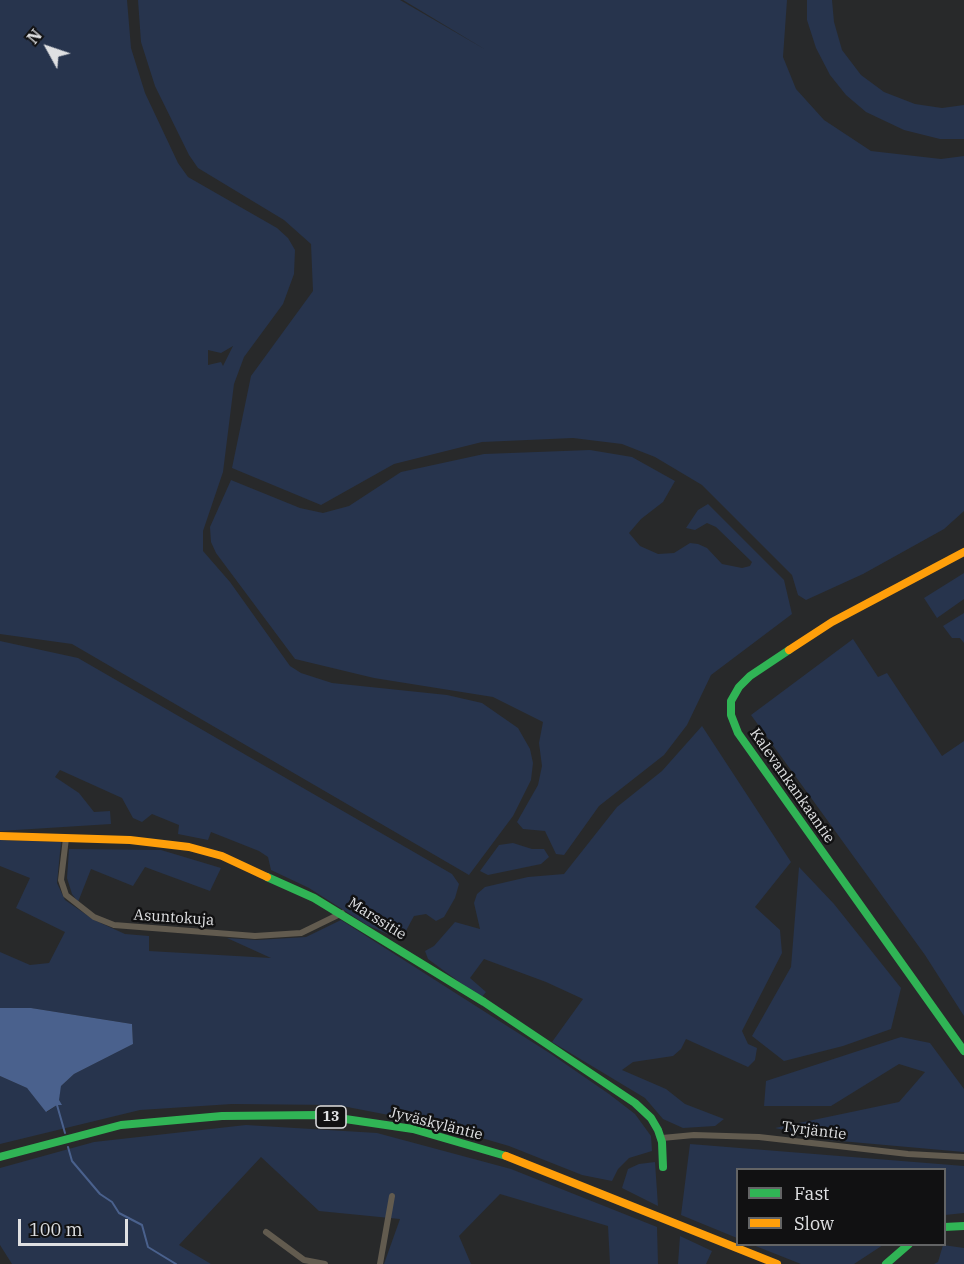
<!DOCTYPE html>
<meta charset="utf-8">
<style>
body{margin:0}
#map{position:relative;width:964px;height:1264px;overflow:hidden;background:#28292a;font-family:"IBM Plex Serif",serif}
canvas{display:block}
.legend{position:absolute;left:736px;top:1168px;width:210px;height:78px;box-sizing:border-box;background:#111112;border:2px solid #636465;margin:0;padding:8px 10px;list-style:none;font-size:18px;color:#dfe0e2}
.legend li{display:flex;align-items:center;gap:12px;height:30px}
.legend b{width:30px;border:2px solid #636465}
.north{position:absolute;left:18px;top:18px;width:60px;height:60px;-webkit-text-stroke:4px #111112;paint-order:stroke;rotate:310deg;font-size:16px;font-weight:700;line-height:24px;text-align:center;color:#dfe0e2}
.north::after{content:'';display:block;margin:auto;width:21px;height:27px;background:#dfe0e2;clip-path:polygon(50% 0,100% 100%,50% 72%,0 100%)}
.scale{position:absolute;left:18px;top:1219px;width:110px;height:27px;box-sizing:border-box;border:3px solid #dfe0e2;border-top:0;padding-left:8px;font-size:18px;line-height:21px;white-space:nowrap;color:#dfe0e2;-webkit-text-stroke:4px #111112;paint-order:stroke}
</style>
<div id="map">
<canvas width="964" height="1264"></canvas>
<ul class="legend">
<li><b style="height:8px;background:#30b455"></b>Fast</li>
<li><b style="height:8px;background:#ff9f0a"></b>Slow</li>
</ul>
<div class="north">N</div>
<div class="scale">100 m</div>
</div>
<script>
const g = document.querySelector('canvas').getContext('2d');
g.lineJoin = 'round';
function fill(path, color) { g.fillStyle = color; g.fill(path, 'evenodd'); }
const poly = rows => new Path2D(rows.map(r => 'M' + r).join(''));
function strokePath(path, color, width, dash) { g.strokeStyle = color; g.lineWidth = width; g.lineCap = dash ? 'butt' : 'round'; g.setLineDash(dash || []); g.stroke(path); }
function label(font, color, halo, rows, align = 'center') {
  g.font = font + ' "IBM Plex Serif",serif'; g.lineWidth = 5; g.setLineDash([]); g.textBaseline = 'middle'; g.strokeStyle = halo; g.fillStyle = color; for (const [text, x, y, turn = 0] of rows) {
    g.save(); g.translate(x, y); g.rotate((+turn || 0) * Math.PI / 180); g.textAlign = isNaN(turn) ? turn : align; if (halo) g.strokeText(text, 0, 0); g.fillText(text, 0, 0); g.restore();
  }
}
const green = poly([
 [0,0,127,0,131,48,145,93,178,163,188,177,277,228,288,238,295,250,294,274,283,304,244,357,234,384,223,472,203,531,203,551,230,582,290,666,301,673,332,683,447,695,482,703,518,728,530,749,533,763,531,780,513,816,469,875,72,644,0,634],
 [233,346,223,366,221,362,208,365,208,350,221,353],
 [138,0,400,0,486,50,403,0,787,0,783,57,796,89,824,120,871,151,941,159,964,156,964,511,944,529,863,574,806,600,798,595,792,575,702,485,655,457,622,444,573,438,482,442,394,464,321,505,232,468,251,376,313,291,311,244,284,220,198,168,189,155,155,86,141,42],
 [807,0,832,0,834,22,842,50,861,75,884,92,915,104,942,108,964,105,964,139,940,139,904,130,866,112,846,95,830,75,816,48,807,20],
 [590,450,632,457,675,481,663,502,641,519,629,533,640,546,658,554,674,553,690,543,698,544,707,548,722,564,742,568,750,566,752,562,716,527,707,523,695,530,686,528,698,510,708,504,784,580,792,614,711,675,687,725,664,755,599,806,564,855,556,854,545,831,523,829,517,822,538,785,542,766,539,743,543,722,493,697,374,678,295,659,216,553,211,542,210,527,231,480,300,508,323,513,349,506,401,472,484,454],
 [964,573,964,599,937,618,924,598],
 [964,613,964,643,960,638,952,638,943,626],
 [853,639,878,677,887,673,942,756,964,741,964,1016,925,955,751,715],
 [0,641,78,658,452,874,459,884,455,898,444,917,436,921,426,914,414,916,401,940,367,925,309,888,271,870,268,857,259,851,211,832,208,840,178,834,179,825,152,814,142,822,133,818,122,798,60,770,55,777,79,793,94,812,110,811,111,824,0,831],
 [702,726,791,862,755,907,780,930,782,953,742,1031,748,1044,757,1048,755,1060,748,1067,686,1039,681,1049,673,1056,633,1062,622,1070,666,1089,685,1104,724,1119,715,1126,683,1128,663,1119,645,1098,552,1042,583,999,546,982,484,959,470,978,486,992,481,998,428,959,425,951,434,946,455,922,480,929,474,903,477,894,485,887,528,877,564,874,617,807,662,771],
 [0,840,61,842,57,883,65,900,94,920,125,934,149,936,149,951,271,958,227,938,257,940,306,937,341,920,551,1054,609,1094,635,1114,651,1136,652,1151,629,1158,618,1169,612,1181,582,1175,509,1146,430,1123,337,1105,232,1104,140,1110,0,1144,0,1076,27,1088,47,1112,57,1105,61,1086,74,1074,133,1044,132,1024,31,1008,0,1008,0,952,30,965,49,963,65,932,16,908,30,878,0,866],
 [513,843,532,849,544,849,549,857,541,864,488,875,480,871,499,845],
 [69,849,161,850,221,868,210,891,145,867,133,886,91,869,78,902,72,894,67,878],
 [799,867,834,904,901,988,891,1029,843,1046,784,1061,752,1036,791,967],
 [901,1037,930,1043,964,1089,964,1152,829,1140,775,1128,899,1102,925,1072,899,1064,831,1106,764,1106,766,1081],
 [246,1125,377,1133,511,1169,657,1227,658,1264,610,1264,608,1226,500,1194,459,1236,471,1264,384,1264,400,1219,319,1211,261,1157,179,1245,211,1264,12,1264,0,1245,0,1168,94,1142],
 [690,1144,964,1166,964,1213,945,1215,944,1170,738,1170,737,1238,681,1215],
 [655,1162,658,1206,622,1188,628,1169,639,1164],
 [680,1236,712,1251,706,1264,678,1264],
 [753,1245,883,1245,854,1264,801,1264],
 [943,1245,964,1248,964,1264,934,1264,938,1262]
]);
const water = poly([
 [0,1008,31,1008,132,1024,133,1044,74,1074,61,1086,59,1100,62,1105,57,1105,46,1112,27,1088,0,1076]
]);
const stream = poly([
 [57,1105,65,1133],
 [68,1147,72,1161,100,1194,112,1202,119,1213,142,1225,148,1247,176,1264]
]);
const street = poly([
 [66,838,61,880,66,895,94,917,114,925,255,936,301,933,342,913],
 [662,1138,694,1135,759,1137,908,1154,964,1157],
 [266,1232,304,1260,325,1264],
 [380,1264,392,1196]
]);
const fast = poly([
 [789,650,750,676,739,687,731,701,731,715,738,733,964,1051],
 [267,877,314,898,484,1002,635,1103,651,1118,658,1130,662,1142,663,1167],
 [0,1157,121,1125,222,1116,318,1115,413,1129,506,1156],
 [944,1227,964,1226],
 [886,1264,909,1244]
]);
const slow = poly([
 [789,650,832,622,964,552],
 [0,836,130,840,189,847,222,856,267,877],
 [506,1156,777,1264]
]);
const shields = [
 [331,1117,30]
];
const shieldNames = [
 ["13",331,1117]
];
const streetNames = [
 ["Kalevankankaantie",792,786,55],
 ["Asuntokuja",174,918,4],
 ["Marssitie",377,919,32],
 ["Jyväskyläntie",436,1124,14],
 ["Tyrjäntie",814,1131,7]
];
fill(green, '#27344d');
fill(water, '#4a618d');
strokePath(stream, '#4a618d', 2);
strokePath(street, '#625b4f', 6);
strokePath(fast, '#30b455', 8);
strokePath(slow, '#ff9f0a', 8);
for (const [x, y, w] of shields) { const box = new Path2D(); box.roundRect(x - w / 2, y - 11, w, 22, 4.5); g.fillStyle = '#111112'; g.fill(box); strokePath(box, '#dfe0e2', 1.5); }
label('bold 14px', '#dfe0e2', null, shieldNames);
label('15px', '#dfe0e2', '#111112', streetNames);
</script>
